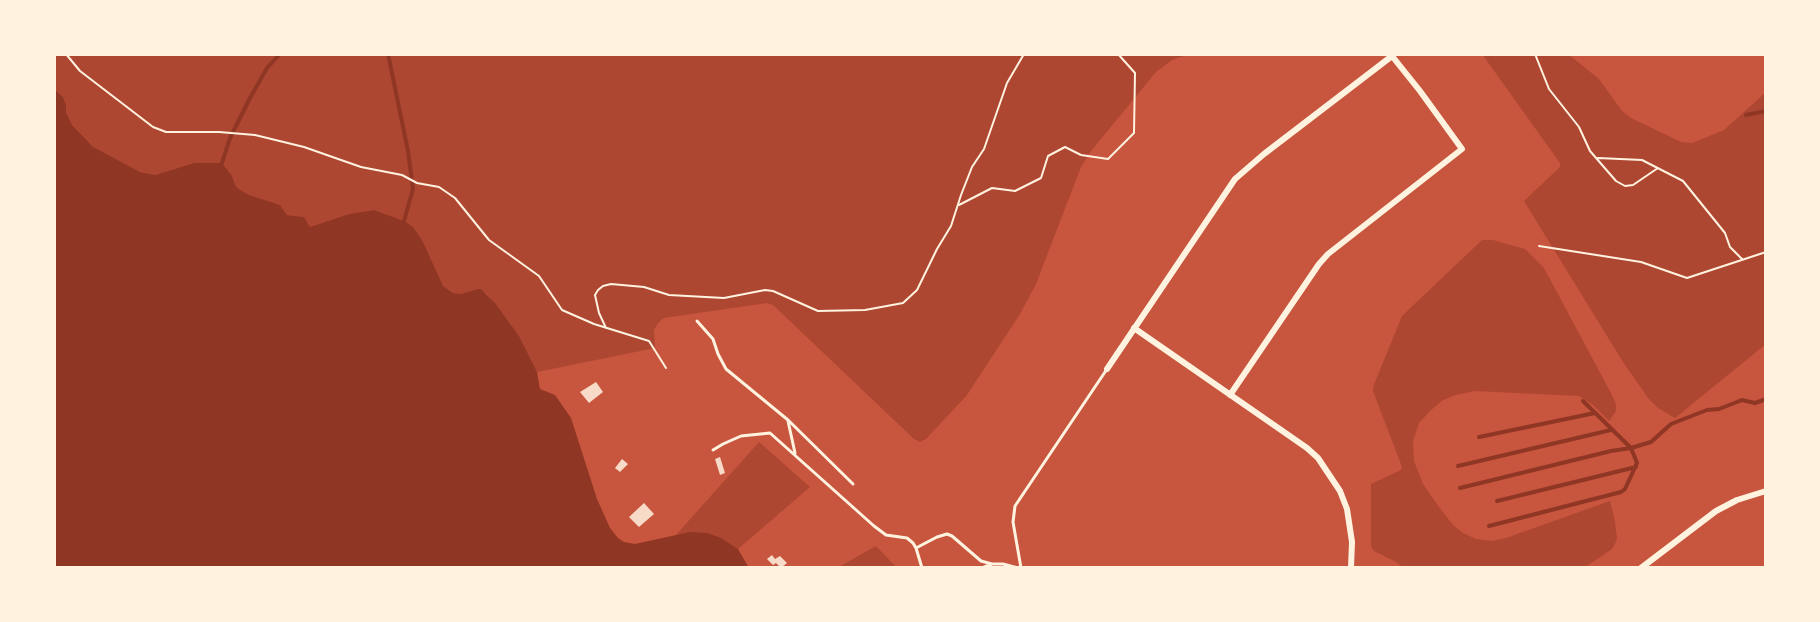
<!DOCTYPE html>
<style>
body{margin:0}
#map{position:relative;width:1820px;height:622px;overflow:hidden;background:#c8553d;font-family:Mulish,sans-serif}
canvas{display:block}
.frame{position:absolute;inset:0;border:56px solid #fff3e0;pointer-events:none}
</style>
<div id="map">
<canvas width="1820" height="622"></canvas>
<div class="frame"></div>
</div>
<script>
const g = document.querySelector('canvas').getContext('2d');
g.lineJoin = 'round';
function fill(path, color) { g.fillStyle = color; g.fill(path, 'evenodd'); }
const poly = rows => new Path2D(rows.map(r => 'M' + r).join(''));
function strokePath(path, color, width, dash) { g.strokeStyle = color; g.lineWidth = width; g.lineCap = dash ? 'butt' : 'round'; g.setLineDash(dash || []); g.stroke(path); }
const green = poly([
 [54,54,1189,54,1172,60,1156,72,1091,151,1081,167,1036,284,1020,314,967,395,926,439,920,442,914,439,773,305,767,303,664,318,658,323,654,330,655,348,537,372,519,336,487,294,478,289,461,294,453,293,443,286,404,221,374,210,349,214,310,227,304,217,287,215,281,206,249,195,239,189,235,185,232,176,194,163,155,175,140,172,93,148,72,125,66,112,66,105,63,97,54,89],
 [1482,54,1568,54,1599,79,1622,111,1631,118,1681,142,1692,143,1724,130,1766,92,1766,344,1675,418,1658,408,1648,398,1623,362,1524,201,1560,167,1560,163],
 [1482,240,1493,240,1525,249,1544,268,1613,397,1616,405,1616,411,1609,421,1593,405,1579,396,1475,391,1456,395,1443,400,1430,411,1419,423,1413,441,1414,461,1423,484,1439,507,1453,525,1463,533,1476,539,1492,541,1506,538,1610,501,1615,522,1617,538,1615,544,1612,549,1584,568,1404,568,1396,562,1374,551,1371,546,1371,484,1401,470,1402,467,1373,391,1373,387,1402,316],
 [759,442,810,487,738,549,721,538,676,535],
 [876,546,897,568,837,568]
]);
const water = poly([
 [54,89,63,97,66,105,66,112,72,125,93,147,140,172,155,175,194,163,222,163,232,176,235,185,239,189,249,195,280,205,287,215,304,217,310,227,349,214,374,210,404,221,413,227,422,240,443,286,453,293,461,294,478,289,481,289,495,303,519,336,537,372,540,389,555,395,571,418,597,499,610,528,618,538,624,542,635,544,690,532,707,533,721,538,738,549,749,568,54,568]
]);
const stream = poly([
 [388,54,408,151,413,189,404,221],
 [1746,115,1766,111],
 [222,163,230,138,250,98,267,68,280,54],
 [1479,437,1595,413],
 [1458,466,1611,430],
 [1460,488,1611,451,1631,448,1651,442,1671,424,1707,410,1719,409,1742,400,1755,403,1766,399],
 [1497,501,1636,467],
 [1489,526,1621,492,1625,489,1637,463,1631,448,1583,401]
]);
const building = poly([
 [596,382,603,392,589,403,580,392],
 [720,457,725,473,720,475,715,459],
 [622,459,628,464,620,472,615,468],
 [644,503,654,514,639,527,629,517],
 [772,555,775,559,780,556,787,563,781,568,776,563,773,565,767,559]
]);
const path = poly([
 [66,54,80,71,153,127,166,132,219,132,255,135,304,147,361,167,402,175,417,183,439,187,455,198,489,240,539,276,562,310,594,324,649,341,666,368],
 [1535,54,1549,89,1579,127,1590,151,1616,181,1625,186,1633,185,1658,168],
 [1598,158,1642,160,1683,181,1725,233,1730,247,1742,259],
 [959,205,992,188,1015,191,1041,178,1048,156,1065,147,1081,155,1108,159,1134,133,1135,73,1118,54],
 [1539,246,1641,262,1687,278,1766,252],
 [606,328,599,313,595,295,598,290,603,286,611,284,644,287,669,295,724,298,765,290,773,291,818,311,865,310,903,303,917,290,937,249,951,226,961,195,972,167,984,149,1007,83,1024,54]
]);
const service = poly([
 [697,321,713,339,718,354,726,369,788,420,853,484],
 [788,421,795,453],
 [713,450,723,444,741,436,770,433,874,526,886,535,907,538,913,543,916,548,922,568],
 [916,548,937,537,947,534,952,536,981,561,992,564],
 [982,568,992,564,1003,564,1018,568],
 [1021,568,1013,522,1015,506,1107,369]
]);
const minor = poly([
 [1134,328,1307,448,1318,458,1340,491,1347,509,1352,542,1351,568],
 [1107,369,1235,179,1264,154,1392,56,1420,91,1462,149,1328,254,1319,264,1230,395],
 [1641,568,1716,511,1737,500,1766,491]
]);
fill(green, '#ae4732');
fill(water, '#8f3625');
strokePath(stream, '#8f3625', 4);
fill(building, '#f7dbc8');
strokePath(path, '#fff3e0', 2);
strokePath(service, '#fff3e0', 3);
strokePath(minor, '#fff3e0', 6);
</script>
